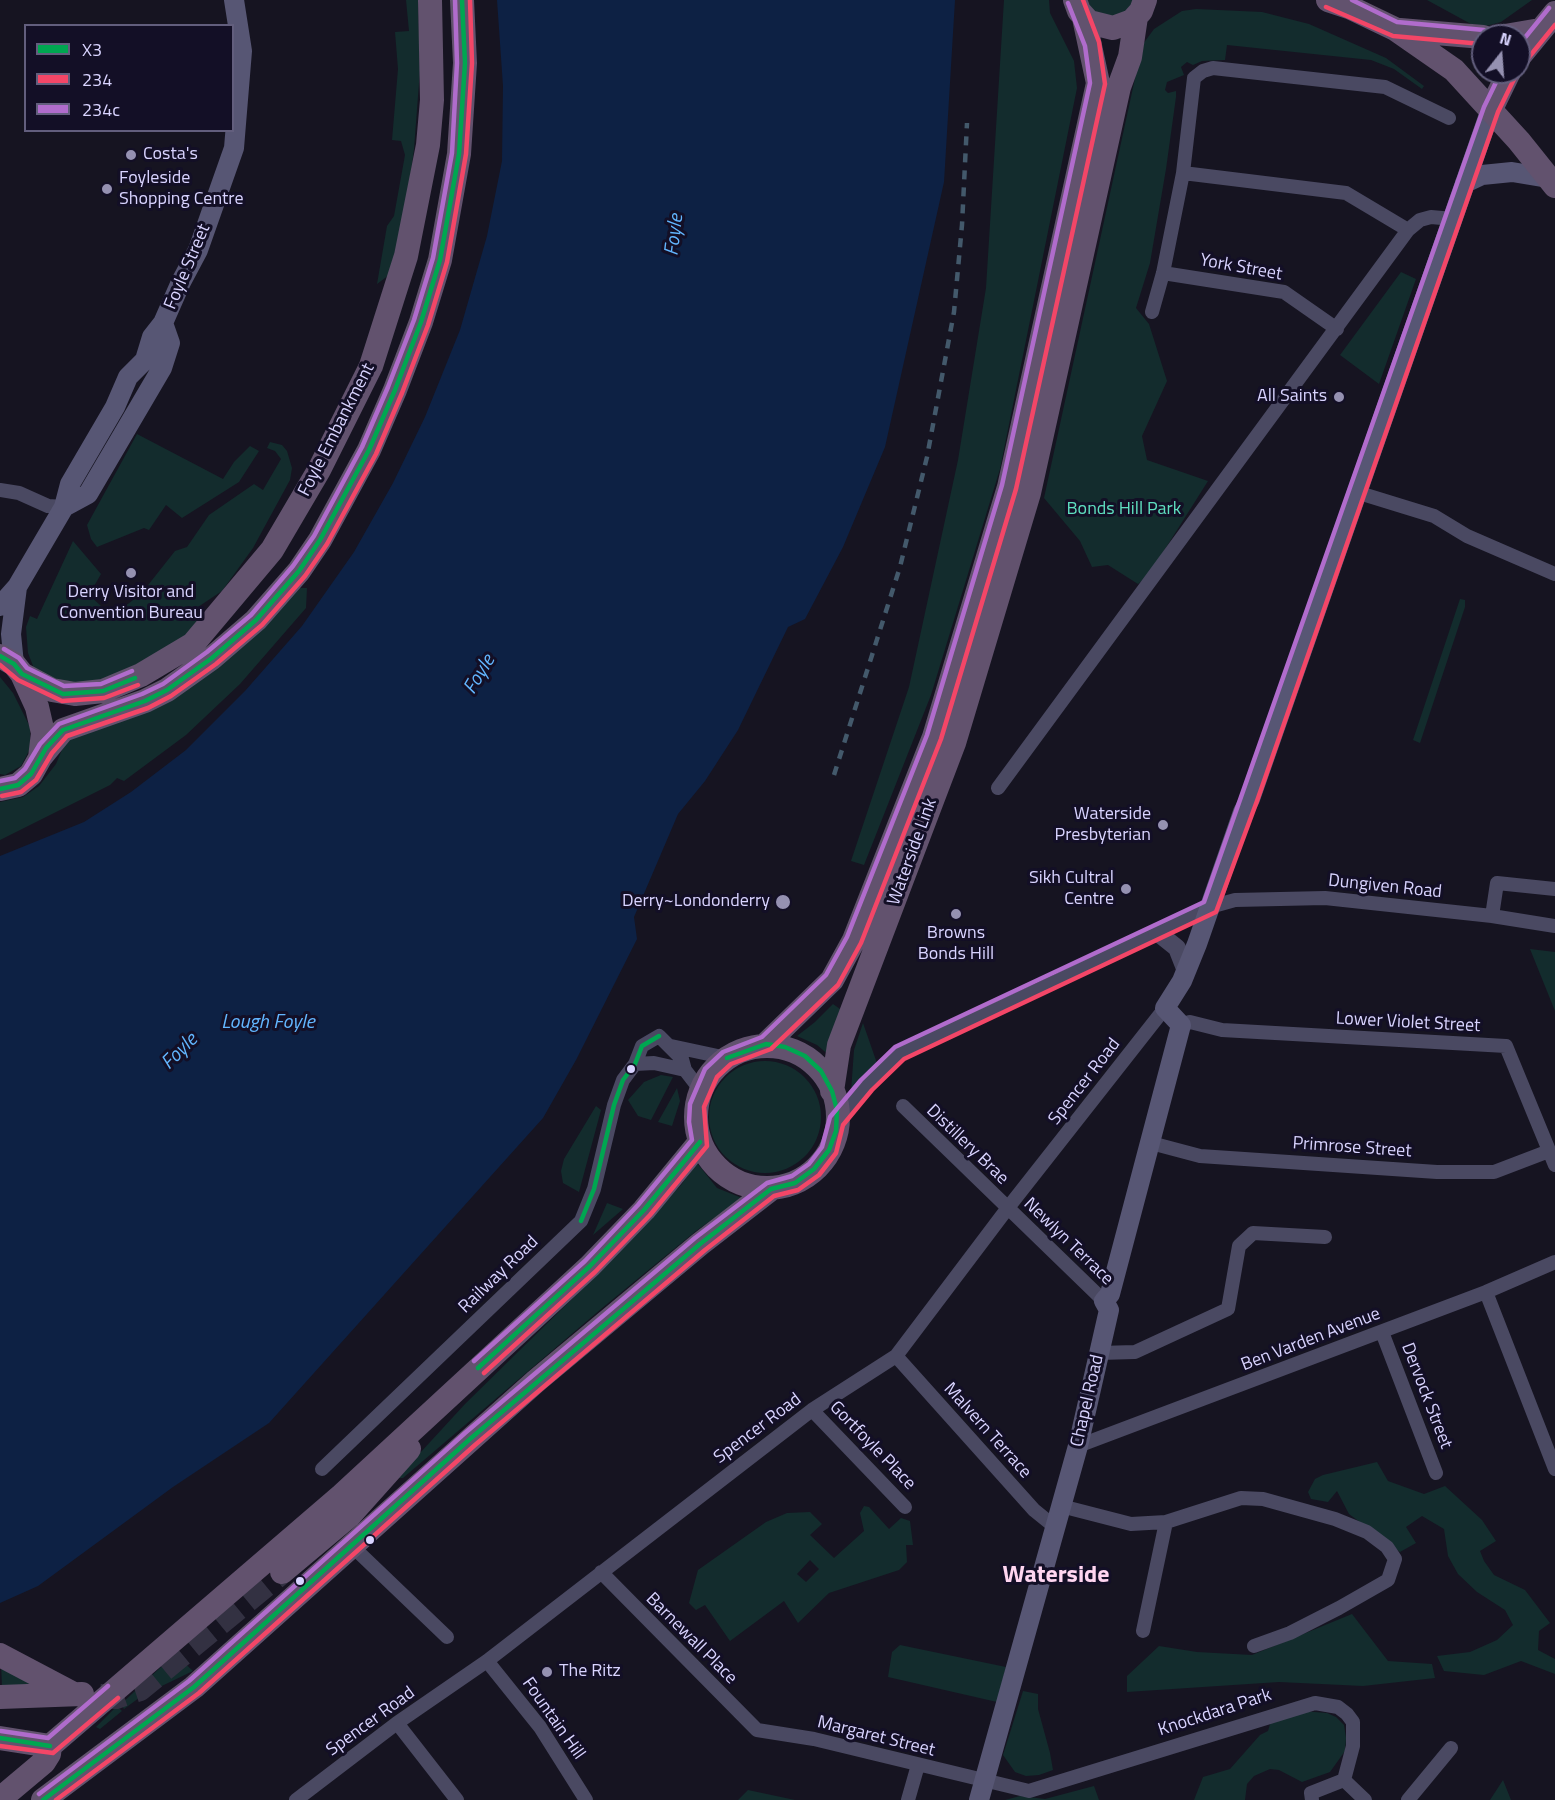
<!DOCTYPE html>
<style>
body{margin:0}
#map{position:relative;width:1555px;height:1800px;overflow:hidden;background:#161421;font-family:"Titillium Web",sans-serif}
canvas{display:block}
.legend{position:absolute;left:24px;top:24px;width:210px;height:108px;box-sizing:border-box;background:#130f26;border:2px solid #625e7d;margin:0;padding:8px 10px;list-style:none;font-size:18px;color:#d9d4ff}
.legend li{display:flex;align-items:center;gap:12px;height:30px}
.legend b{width:30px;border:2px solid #625e7d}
.north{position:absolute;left:1471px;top:24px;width:60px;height:60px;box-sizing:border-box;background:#130f26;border:2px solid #625e7d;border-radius:50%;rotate:17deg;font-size:16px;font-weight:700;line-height:24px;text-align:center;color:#d9d4ff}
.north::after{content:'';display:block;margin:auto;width:21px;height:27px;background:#9591b1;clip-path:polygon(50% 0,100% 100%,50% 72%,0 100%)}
</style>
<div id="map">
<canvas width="1555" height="1800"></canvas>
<ul class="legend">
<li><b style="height:8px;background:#00a651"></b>X3</li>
<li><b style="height:8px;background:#f34667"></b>234</li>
<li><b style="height:8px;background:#b06ccc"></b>234c</li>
</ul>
<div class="north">N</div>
</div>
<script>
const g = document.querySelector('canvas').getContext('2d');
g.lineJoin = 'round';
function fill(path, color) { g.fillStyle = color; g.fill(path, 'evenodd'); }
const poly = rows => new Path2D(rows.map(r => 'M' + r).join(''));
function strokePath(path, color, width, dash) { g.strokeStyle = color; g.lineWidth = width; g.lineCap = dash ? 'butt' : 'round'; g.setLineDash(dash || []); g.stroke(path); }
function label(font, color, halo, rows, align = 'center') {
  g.font = font + ' "Titillium Web",sans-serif'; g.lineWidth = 6; g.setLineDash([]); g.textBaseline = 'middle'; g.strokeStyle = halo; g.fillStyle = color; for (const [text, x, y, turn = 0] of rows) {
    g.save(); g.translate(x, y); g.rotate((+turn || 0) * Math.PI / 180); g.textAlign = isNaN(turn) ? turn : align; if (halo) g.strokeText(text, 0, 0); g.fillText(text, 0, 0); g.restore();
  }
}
const green = poly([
 [406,0,418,0,420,70,414,149,405,218,389,275,377,284,387,226,394,216,405,155,401,141,392,140,398,69,395,32,409,31],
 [1004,0,1049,0,1050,13,1074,61,1077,88,1000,469,931,695,864,865,851,861,909,687,958,460,986,288],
 [1086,0,1134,0,1129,10,1116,18,1094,13],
 [1427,0,1532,0,1501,22,1486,26,1471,24],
 [1196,9,1262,12,1309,24,1386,58,1424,86,1422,89,1394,69,1371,60,1227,45,1225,60,1202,61,1193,65,1187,62,1181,67,1184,75,1167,82,1165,90,1168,93,1176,91,1176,97,1166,169,1150,263,1136,308,1149,324,1167,381,1142,436,1147,460,1208,481,1148,576,1138,584,1108,565,1092,567,1080,541,1044,498,1139,60,1143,44,1154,29,1182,11],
 [1401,272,1416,279,1379,384,1340,355],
 [137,434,223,479,234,462,250,446,259,451,239,482,182,518,166,505,149,530,144,528,97,547,91,539,87,525],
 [270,442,282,445,287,451,292,468,290,480,253,548,222,591,198,607,196,622,190,632,166,651,103,682,66,685,35,671,28,653,26,627,30,616,37,619,73,541,101,574,89,595,112,616,141,594,175,551,187,547,209,515,254,484,263,490,281,459,275,451,267,448],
 [298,588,307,588,306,608,240,684,186,735,124,781,117,778,110,785,0,840,0,802,23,797,39,786,56,764,66,740,91,730],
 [1460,599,1465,600,1465,607,1420,743,1413,740],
 [0,677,13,693,30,727,30,749,21,766,5,775,0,774],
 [1530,949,1555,952,1555,1011],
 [833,1004,843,1011,830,1056,817,1045,797,1036,815,1022],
 [863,1023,879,1069,851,1092,854,1050],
 '709 1117a56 56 0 1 1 112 0a56 56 0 1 1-112 0Z',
 [661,1075,673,1077,651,1120,638,1116,628,1100,644,1082],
 [677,1088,680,1101,672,1126,658,1122],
 [596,1106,601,1110,579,1192,563,1183,561,1171,564,1159],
 [697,1163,717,1188,742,1198,696,1231,601,1309,403,1478,397,1478,465,1404,575,1296,681,1185],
 [607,1203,623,1209,593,1235],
 [1377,1462,1388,1481,1424,1494,1445,1486,1482,1520,1496,1541,1480,1551,1484,1561,1494,1575,1525,1590,1550,1623,1539,1631,1538,1650,1555,1659,1555,1674,1521,1661,1484,1675,1444,1671,1437,1656,1470,1652,1497,1640,1513,1625,1505,1610,1477,1592,1458,1574,1448,1556,1444,1529,1422,1516,1406,1527,1416,1543,1400,1552,1349,1514,1337,1491,1328,1502,1311,1499,1308,1492,1315,1479,1323,1475],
 [864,1506,869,1507,889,1529,901,1518,910,1521,913,1545,906,1545,907,1562,899,1570,829,1593,798,1623,784,1601,730,1641,705,1605,696,1610,689,1603,698,1570,766,1522,787,1513,810,1512,822,1524,810,1535,834,1558,864,1531,860,1513],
 [810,1560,819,1569,806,1582,797,1574],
 [1352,1614,1388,1661,1432,1664,1435,1678,1363,1686,1279,1682,1127,1692,1127,1676,1159,1646,1197,1652,1252,1655],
 [900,1645,1006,1667,997,1702,888,1677,892,1652],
 [175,1654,193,1671,143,1695,124,1709,121,1704],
 [1,1662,43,1686,2,1687],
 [1023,1691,1038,1694,1038,1709,1050,1753,1053,1770,1039,1775,1026,1776,1015,1772,1003,1755],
 [117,1706,122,1711,100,1729,96,1727],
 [1303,1711,1327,1713,1336,1717,1344,1725,1346,1738,1345,1751,1330,1772,1302,1782,1279,1770,1270,1769,1254,1776,1247,1784,1245,1800,1194,1800,1203,1777,1230,1769,1260,1735,1268,1731,1271,1721],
 [1503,1780,1511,1800,1490,1800],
 [1094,1786,1099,1800,1005,1800,1020,1796,1045,1799],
 [748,1790,795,1800,738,1800]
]);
const water = poly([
 [497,0,955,0,944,182,885,447,843,547,805,619,788,627,738,730,705,781,678,814,634,917,637,939,576,1060,543,1118,269,1423,173,1487,38,1586,0,1603,0,856,84,822,131,792,186,750,245,691,302,626,354,552,393,483,425,417,460,330,487,236,502,161,503,86]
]);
const trunkTunnel = poly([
 [100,1696,116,1697,140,1689,282,1572]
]);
const minor = poly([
 [1183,173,1346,193,1408,230],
 [1163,273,1284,292,1337,329],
 [1152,312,1163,273,1183,173,1194,78,1203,71,1213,68,1385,87,1449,118],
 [0,490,19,493,48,506,64,507],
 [1356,492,1434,516,1467,536,1555,574],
 [998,788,1408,230,1420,220,1431,217,1453,219],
 [1492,916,1497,883,1555,889],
 [1181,1025,1190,1022,1222,1030,1506,1046,1555,1165],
 [671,1046,727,1058],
 [635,1064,654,1063,685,1070],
 [903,1106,1104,1301],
 [836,1122,866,1085,900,1053,1042,988,1210,907,1235,900,1325,898,1492,916,1555,926],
 [1151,1143,1200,1156,1437,1172,1494,1172,1549,1151],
 [1486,1292,1555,1469],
 [1382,1332,1436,1473],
 [1099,1353,1135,1352,1228,1309,1239,1246,1253,1233,1325,1237],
 [896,1356,1034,1510,1055,1527],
 [812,1410,905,1507],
 [1078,1446,1486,1292,1555,1262],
 [322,1469,581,1221,594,1189,614,1105,623,1080,635,1064,642,1046,659,1036,682,1059,685,1070,702,1092],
 [1061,1506,1131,1524,1166,1522,1241,1498,1263,1499,1335,1519,1367,1532,1387,1547,1395,1559,1388,1580,1339,1608,1290,1633,1254,1646],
 [351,1545,447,1637],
 [601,1572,757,1730,814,1739,1029,1791,1315,1703,1338,1707,1347,1714,1353,1722,1353,1746,1344,1780,1311,1793,1312,1800],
 [1143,1631,1166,1522],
 [487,1661,540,1727,586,1800],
 [397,1723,457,1800],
 [1344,1780,1365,1800],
 [296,1800,397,1723,487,1661,812,1410,896,1356,1007,1209,1165,1008],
 [908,1800,918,1765],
 [1408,1800,1451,1748]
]);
const tertiary = poly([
 [1157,932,1177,948,1186,971]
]);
const secondary = poly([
 [1465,183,1482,175,1512,172,1548,178],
 [64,507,88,494,162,368,170,343,163,323],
 [0,606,17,587,64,507,70,484,115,407,128,377,145,360,152,337,163,323,181,282,198,250,234,148,242,51,234,0],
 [14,664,11,634,17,587],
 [979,1800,1078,1446,1109,1310,1104,1301,1110,1294,1181,1025,1165,1008,1182,981,1197,944,1243,812,1250,799,1491,109]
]);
const trunk = poly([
 [1075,0,1079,11,1089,22,1113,28,1132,21,1141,11,1145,0],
 [1328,0,1349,7,1395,29,1454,70,1519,141,1555,186],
 [1400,30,1483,37],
 [1505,36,1540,30],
 [1519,57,1555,13],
 [1491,109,1509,72],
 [0,656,14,664,22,674,37,707,43,733,40,758,31,774,18,785,0,789],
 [22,674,52,690,75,694,103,691,141,675,193,644,272,550,319,470,371,366,406,256,428,145,432,100,430,0],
 [40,758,63,730,145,701,167,690,212,658,256,620,299,571,320,540,369,450,395,390,421,322,440,260,459,154,465,63,462,0],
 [766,1044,832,980,854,940,934,737,1009,487,1098,83,1084,18],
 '696 1117a71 71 0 1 1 142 0a71 71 0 1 1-142 0Z',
 [832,1091,839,1045,954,743,1029,493,1119,87,1130,57,1136,17],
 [282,1572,350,1515,409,1449],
 [0,1655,72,1693],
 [0,1697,82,1694],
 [0,1738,50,1746],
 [0,1799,44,1762,49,1754,50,1746,342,1495,590,1266,644,1210,700,1142],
 [43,1800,194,1687,536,1381,700,1244,771,1189]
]);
const rail = poly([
 [834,775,900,567,927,457,954,312,962,225,967,123]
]);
const bus1 = poly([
 [0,656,14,664,22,674,63,694,103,691,135,678],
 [0,789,18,785,31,774,46,748,63,730,145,701,167,690,212,658,256,620,299,571,320,540,369,450,395,390,421,322,440,260,459,154,465,63,462,0],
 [581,1221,594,1189,614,1105,623,1080,635,1064,642,1046,659,1036],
 [478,1368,590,1266,644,1210,700,1142],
 [0,1738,50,1746],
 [43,1800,194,1687,470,1439,700,1244,771,1189,795,1183,814,1169,829,1150,836,1131,837,1110,832,1091,821,1071,805,1056,785,1047,766,1044,727,1058]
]);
const bus2 = poly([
 [1326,7,1393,36,1482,44],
 [1525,62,1555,25],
 [0,665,18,680,62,701,104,698,138,685],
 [2,796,21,792,36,780,52,753,67,736,148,708,171,696,216,664,262,625,305,576,327,544,376,454,402,393,428,325,447,262,466,154,472,63,470,0],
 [484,1373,595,1272,650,1215,707,1146,704,1107,717,1077,731,1064,771,1049,838,985,861,943,941,739,1016,489,1105,84,1099,42,1083,0],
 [0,1746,53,1753,118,1698],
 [56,1800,199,1693,475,1445,705,1250,774,1196,798,1190,819,1175,836,1153,843,1125,872,1090,904,1059,1216,912,1257,801,1498,112,1516,75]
]);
const bus3 = poly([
 [1352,0,1397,22,1484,30],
 [1519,45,1549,8],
 [4,649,19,658,27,668,64,686,101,684,132,671],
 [0,781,15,778,25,769,40,744,59,724,142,694,163,684,207,652,251,615,293,566,314,536,362,447,388,387,414,320,433,258,452,153,457,63,455,0],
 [474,1361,585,1261,638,1205,692,1140,689,1122,690,1104,705,1069,723,1052,762,1037,826,975,847,937,927,735,1002,485,1090,83,1085,46,1068,3],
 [1,1731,48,1738,108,1686],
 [39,1794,189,1681,465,1433,695,1238,767,1183,792,1176,809,1164,822,1147,830,1117,861,1080,895,1047,1204,902,1484,107,1501,72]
]);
const markers = [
 [131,155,6,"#9591b1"],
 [107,189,6,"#9591b1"],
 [1339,397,6,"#9591b1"],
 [131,573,6,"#9591b1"],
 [1163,825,6,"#9591b1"],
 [1126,889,6,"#9591b1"],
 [783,902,8,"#9591b1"],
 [956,914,6,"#9591b1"],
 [631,1069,5,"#d9d4ff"],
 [370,1540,5,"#d9d4ff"],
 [300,1581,5,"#d9d4ff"],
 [547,1672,6,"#9591b1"]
];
const poiNames = [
 ["Costa's",143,155,"left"],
 ["Foyleside",119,179,"left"],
 ["Shopping Centre",119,200,"left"],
 ["All Saints",1327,397],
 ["Derry Visitor and",131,593,"center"],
 ["Convention Bureau",131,614,"center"],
 ["Waterside",1151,815],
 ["Presbyterian",1151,836],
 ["Sikh Cultral",1114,879],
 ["Centre",1114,900],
 ["Derry~Londonderry",770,902],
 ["Browns",956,934,"center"],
 ["Bonds Hill",956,955,"center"],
 ["The Ritz",559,1672,"left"]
];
const streetNames = [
 ["Foyle Street",188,267,-67],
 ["York Street",1241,268,10],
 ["Foyle Embankment",337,430,-63],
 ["Waterside Link",913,852,-70],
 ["Dungiven Road",1385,887,6],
 ["Lower Violet Street",1408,1023,3],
 ["Spencer Road",1085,1082,-52],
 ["Distillery Brae",967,1145,44],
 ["Primrose Street",1352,1148,4],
 ["Newlyn Terrace",1068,1242,44],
 ["Railway Road",499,1275,-44],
 ["Ben Varden Avenue",1311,1340,-21],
 ["Dervock Street",1426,1396,69],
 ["Chapel Road",1088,1401,-77],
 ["Spencer Road",758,1429,-37],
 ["Malvern Terrace",987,1431,48],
 ["Gortfoyle Place",872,1446,46],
 ["Barnewall Place",691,1639,45],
 ["Knockdara Park",1215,1713,-18],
 ["Fountain Hill",553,1719,55],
 ["Spencer Road",371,1722,-36],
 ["Margaret Street",876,1737,14]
];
const parkNames = [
 ["Bonds Hill Park",1124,510]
];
const waterNames = [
 ["Foyle",675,235,-83],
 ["Foyle",480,675,-59],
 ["Lough Foyle",268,1023],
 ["Foyle",180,1052,-45]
];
const districtNames = [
 ["Waterside",1056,1576]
];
fill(green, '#132c2d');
fill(water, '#0d2144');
strokePath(trunkTunnel, '#333142', 24, [24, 12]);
strokePath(minor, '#4a4962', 14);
strokePath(tertiary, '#4a4962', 18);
strokePath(secondary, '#575674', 20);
strokePath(trunk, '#62526e', 24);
strokePath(rail, '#43596b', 4.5, [9, 8]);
strokePath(bus1, '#00a651', 4.5);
strokePath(bus2, '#f34667', 4.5);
strokePath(bus3, '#b06ccc', 4.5);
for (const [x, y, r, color] of markers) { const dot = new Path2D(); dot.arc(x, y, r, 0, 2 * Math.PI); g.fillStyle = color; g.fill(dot); strokePath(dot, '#130f26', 2); }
label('18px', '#d9d4ff', '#130f26', poiNames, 'right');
label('18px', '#d9d4ff', '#130f26', streetNames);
label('18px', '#5fe0c0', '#130f26', parkNames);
label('italic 20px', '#62b6ff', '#130f26', waterNames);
label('bold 24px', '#ffd6f0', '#130f26', districtNames);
</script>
